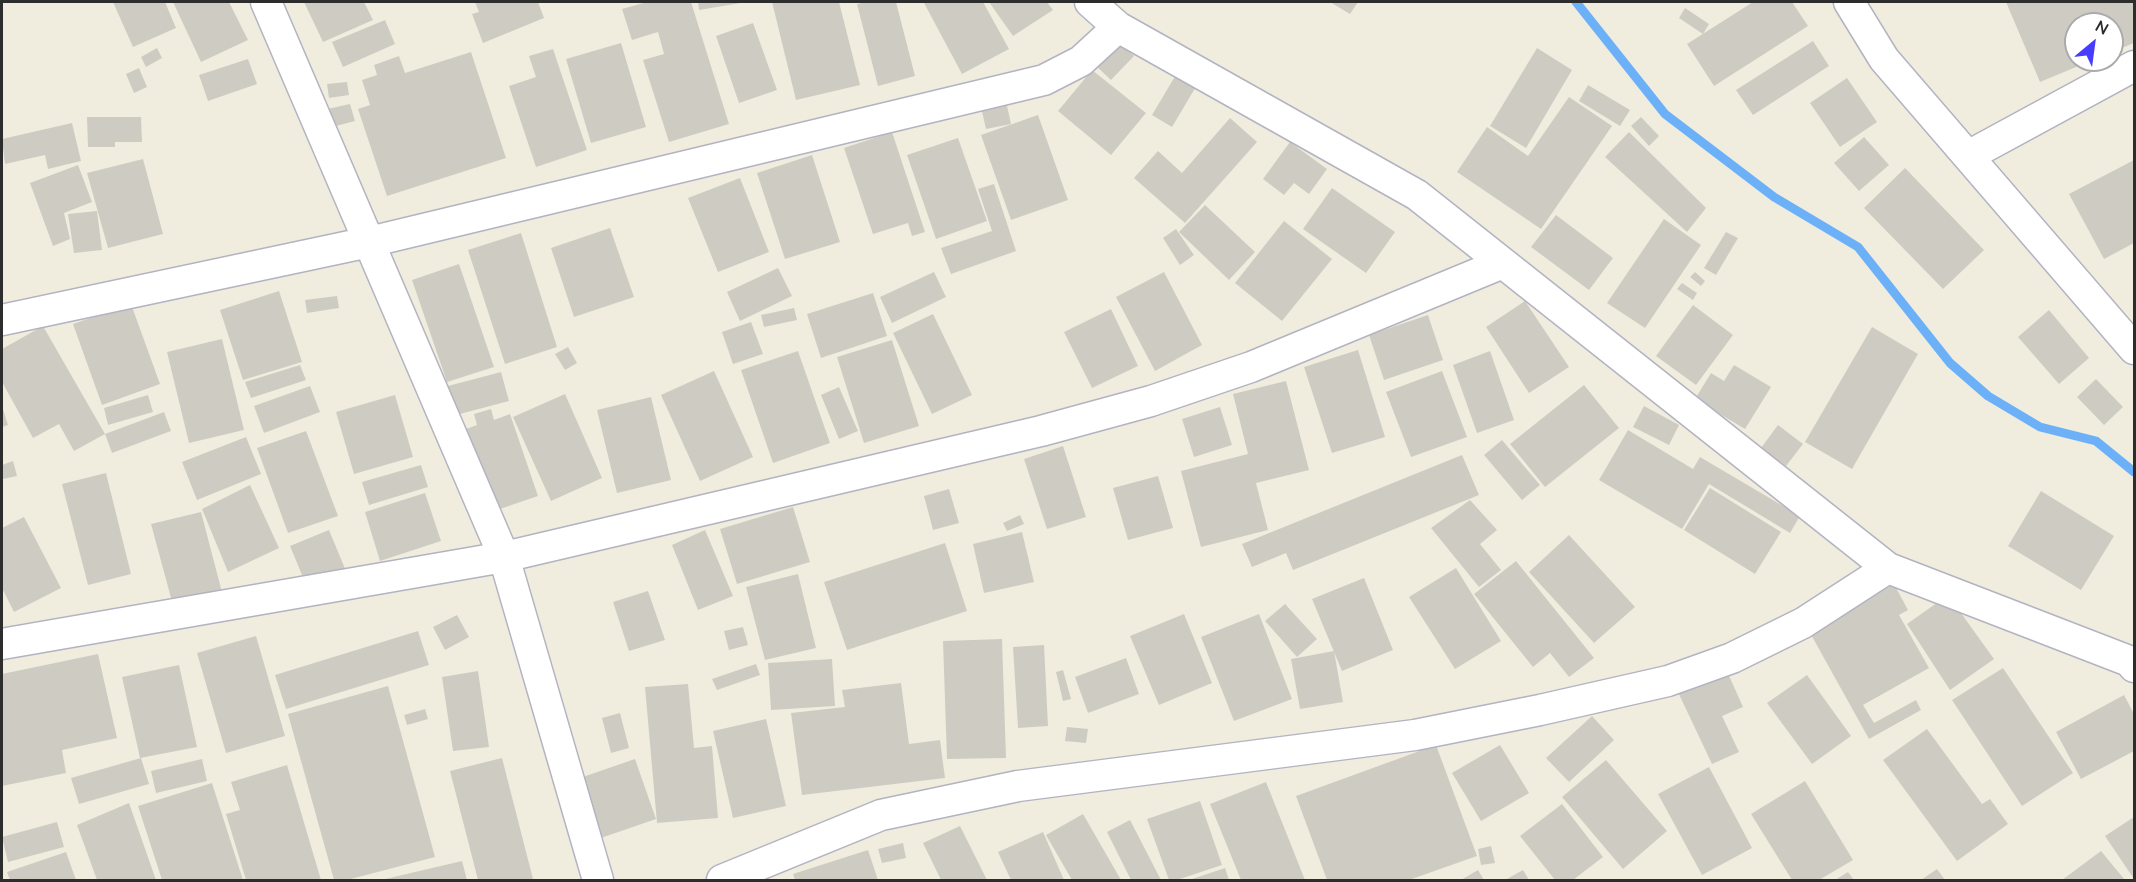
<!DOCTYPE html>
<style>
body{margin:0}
#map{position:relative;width:2136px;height:882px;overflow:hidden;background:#f0eddf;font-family:"Nunito Sans",sans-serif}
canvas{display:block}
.frame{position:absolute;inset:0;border:3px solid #2d2d2d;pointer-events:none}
.north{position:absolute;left:2064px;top:12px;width:60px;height:60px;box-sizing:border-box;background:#fff;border:2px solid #ababab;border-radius:50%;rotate:29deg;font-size:16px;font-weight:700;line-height:24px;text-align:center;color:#2d2d2d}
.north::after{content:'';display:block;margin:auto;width:21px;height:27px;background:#483dff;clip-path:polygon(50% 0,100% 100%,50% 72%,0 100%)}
</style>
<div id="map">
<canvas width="2136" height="882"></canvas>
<div class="frame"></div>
<div class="north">N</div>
</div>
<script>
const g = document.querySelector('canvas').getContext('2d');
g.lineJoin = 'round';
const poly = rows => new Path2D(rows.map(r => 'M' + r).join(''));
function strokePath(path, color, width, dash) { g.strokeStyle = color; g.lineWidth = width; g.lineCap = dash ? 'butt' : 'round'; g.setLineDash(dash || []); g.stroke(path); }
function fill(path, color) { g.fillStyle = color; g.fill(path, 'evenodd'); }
const stream = poly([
 [1576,2,1665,114,1774,197,1858,247,1950,363,1988,396,2040,427,2096,441,2134,472]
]);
const building = poly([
 [113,2,165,2,176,28,133,47],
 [173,2,229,2,248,40,201,62],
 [304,2,364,2,373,20,323,42],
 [475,2,538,2,544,18,483,43,472,14,479,12],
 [647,2,691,2,729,124,669,142,643,60,664,54,658,32,632,40,622,9],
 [698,2,741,2,741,3,699,10],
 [772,2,839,2,860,85,796,100],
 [867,2,896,2,915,76,878,86,857,4],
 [928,2,983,2,1009,49,962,74,924,3],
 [989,2,1047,2,1053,10,1013,36],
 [1330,2,1358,2,1350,14],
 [1753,2,1792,2,1808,26,1714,86,1687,44],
 [2006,2,2134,2,2134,43,2112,52,2112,24,2076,24,2076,60,2093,60,2040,82],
 [1685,8,1709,24,1703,34,1679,18],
 [385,20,395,44,343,67,332,42],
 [753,23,777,90,739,103,716,36],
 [1117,39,1134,56,1111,80,1093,63],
 [1813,41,1829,66,1753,115,1736,90],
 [621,43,646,127,591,143,566,59],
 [157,48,162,58,146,67,141,57],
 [1537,48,1572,70,1526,148,1490,126],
 [553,49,587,150,536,167,509,86,536,77,529,56],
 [471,52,506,158,387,196,358,109,370,105,362,80,377,75,374,65,399,56,405,73],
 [248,59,257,84,208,101,199,75],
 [139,68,147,87,134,93,126,74],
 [1180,68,1200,80,1172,127,1152,115],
 [1092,70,1146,113,1111,155,1058,111],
 [1847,78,1877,122,1840,147,1810,103],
 [347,82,349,95,329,98,327,84],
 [1588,85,1630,110,1620,126,1579,101],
 [1569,97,1612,126,1541,229,1457,172,1487,127,1528,156],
 [1006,101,1011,124,986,129,981,107],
 [350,104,355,121,332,127,327,109],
 [1038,115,1068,200,1011,220,981,135],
 [87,117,141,117,142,142,115,142,115,147,88,147],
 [1641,117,1659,136,1649,146,1631,126],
 [1230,118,1257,142,1185,223,1134,178,1158,151,1182,173],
 [72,123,81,161,48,169,45,155,5,164,2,139],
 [892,132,925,232,912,236,908,223,873,234,844,148],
 [1629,132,1706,208,1687,232,1605,157],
 [1864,137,1889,165,1859,191,1834,163],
 [958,138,987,221,936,239,907,155],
 [1290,142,1327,169,1309,194,1294,183,1284,195,1263,179],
 [812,155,840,242,785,259,757,173],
 [143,159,163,234,108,248,87,173],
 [2134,160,2134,243,2104,259,2069,194],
 [78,165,92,202,64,213,70,239,53,246,30,183],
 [1905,168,1984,250,1943,289,1864,208],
 [740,178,769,252,718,272,688,198],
 [994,184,1016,251,951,274,941,248,992,231,978,189],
 [1332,188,1395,232,1366,273,1303,229],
 [1205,205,1255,252,1229,280,1179,232],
 [97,211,102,250,74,253,68,214],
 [1556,215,1613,258,1589,290,1531,247],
 [1664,219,1701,245,1645,328,1607,303],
 [1284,221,1332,259,1282,321,1235,283],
 [610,228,634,297,574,317,551,248],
 [1176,229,1194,255,1180,265,1163,238],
 [1726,232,1738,238,1716,275,1704,268],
 [521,233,557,347,505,364,468,250],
 [459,264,494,367,447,382,412,280],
 [778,268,792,296,740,321,727,292],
 [934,272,946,297,892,323,880,297],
 [1164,272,1202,345,1155,371,1116,297],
 [1695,272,1705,281,1701,286,1690,277],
 [1682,283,1697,293,1693,300,1677,289],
 [279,291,302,362,243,380,220,310],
 [873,293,887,336,821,358,807,314],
 [337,296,339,308,307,313,305,300],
 [1525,301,1569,367,1529,393,1486,327],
 [131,304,160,384,102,405,73,324],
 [1693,305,1733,335,1696,385,1656,356],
 [794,308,797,320,764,327,761,315],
 [1111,309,1138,366,1092,388,1064,332],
 [2049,310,2089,358,2059,384,2018,337],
 [933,314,972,395,932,414,893,333],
 [1428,315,1443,360,1384,380,1369,335],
 [751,322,763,354,733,364,722,332],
 [43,326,105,434,74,451,59,424,33,438,2,382,2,349],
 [1872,327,1918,354,1852,469,1805,442],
 [222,339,244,430,189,443,167,352],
 [892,340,919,426,864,443,837,357],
 [568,347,577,363,565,370,555,354],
 [1358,350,1385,437,1332,453,1304,367],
 [798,351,830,443,773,463,741,370],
 [1490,351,1514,420,1477,433,1453,365],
 [300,365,306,380,251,398,245,382],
 [1734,365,1771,387,1745,429,1695,399,1711,373,1724,381],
 [714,371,753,457,700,481,661,395],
 [1442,371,1467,437,1411,457,1386,392],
 [501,372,509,401,456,415,448,386],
 [2096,379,2123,407,2104,425,2077,397],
 [1286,381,1309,470,1256,483,1268,530,1201,547,1181,471,1248,454,1233,394],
 [1584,385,1619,428,1545,487,1510,444],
 [310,386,320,412,264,433,254,406],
 [839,387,858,431,839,439,821,395],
 [565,394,602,478,551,501,513,417],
 [148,395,153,412,108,425,104,408],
 [395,395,413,457,354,474,336,412],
 [651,397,671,480,617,493,597,410],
 [2,406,8,425,2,427],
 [1644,406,1679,425,1669,445,1633,427],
 [1220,407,1232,445,1194,457,1182,419],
 [491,409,494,420,510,414,538,496,494,511,466,429,477,425,474,414],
 [164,412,171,431,112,453,105,434],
 [1778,425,1803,444,1786,466,1761,448],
 [1628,430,1693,469,1700,457,1800,516,1790,533,1709,484,1682,529,1599,480],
 [306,431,338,516,288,533,257,448],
 [246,437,261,474,197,500,182,462],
 [1502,440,1540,485,1522,500,1484,455],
 [1063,446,1086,517,1047,529,1024,459],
 [1462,455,1479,495,1293,570,1286,553,1252,567,1242,544],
 [13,461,17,476,3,479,2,465],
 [421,465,428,487,369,505,362,482],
 [106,473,131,574,88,585,62,484],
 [1158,476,1173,528,1128,540,1113,488],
 [250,485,279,548,228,572,202,509],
 [1710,488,1781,532,1755,574,1684,530],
 [949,489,959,523,933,530,924,496],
 [2041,491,2114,536,2081,590,2008,546],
 [425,493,441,541,380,561,365,512],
 [1470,500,1497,530,1480,544,1501,570,1479,587,1431,528],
 [793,507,810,562,737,584,720,529],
 [201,512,223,596,174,609,151,524],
 [1020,515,1024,524,1007,531,1003,523],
 [24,517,61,588,14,612,2,588,2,528],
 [329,530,346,571,307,587,290,546],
 [705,530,733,596,698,610,672,545],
 [1022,532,1034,582,984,593,973,544],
 [1569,535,1635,607,1594,643,1529,572],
 [945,543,967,611,847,650,824,582],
 [1516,561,1594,658,1569,677,1550,653,1533,667,1474,594],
 [1456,568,1501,641,1455,669,1409,597],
 [798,574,816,648,765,660,746,587],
 [1364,578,1393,650,1342,671,1312,599],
 [1894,584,1908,610,1899,615,1929,668,1863,705,1874,723,1916,700,1921,710,1869,739,1809,631],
 [648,591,665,640,629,651,613,602],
 [1948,595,1994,659,1950,690,1907,624],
 [1285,604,1317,639,1297,657,1265,621],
 [1184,614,1212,683,1159,705,1130,636],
 [1259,614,1292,699,1234,721,1201,637],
 [457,615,469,637,445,650,433,627],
 [743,627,748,645,729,650,724,631],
 [418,631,429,665,286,709,275,675],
 [256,636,285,736,226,753,197,653],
 [1002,639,1006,758,947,759,943,641],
 [1044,645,1048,726,1018,728,1013,647],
 [1334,651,1343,702,1300,709,1291,659],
 [98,654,117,738,62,750,66,773,2,786,2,674],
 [1126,658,1139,694,1088,713,1075,677],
 [832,659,835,706,771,710,768,663],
 [756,664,760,675,717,690,712,679],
 [179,665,197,747,140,758,122,677],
 [2003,668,2073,773,2022,806,1952,700],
 [1726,669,1743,707,1722,716,1739,752,1712,764,1677,690],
 [1063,670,1071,699,1063,701,1056,672],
 [478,671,489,747,453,751,442,677],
 [1807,675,1851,736,1812,764,1767,703],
 [901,683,909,744,940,740,945,778,802,795,791,713,845,707,842,690],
 [688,684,694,748,712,746,718,818,657,823,645,687],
 [388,686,435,857,347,880,334,880,288,714],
 [2124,695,2134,714,2134,751,2081,779,2056,732],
 [425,709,428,719,407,725,404,715],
 [620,713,629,748,611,753,602,718],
 [1592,716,1614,740,1569,782,1546,758],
 [766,719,786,806,733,818,713,731],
 [1067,727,1088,729,1086,743,1065,741],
 [1927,729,1982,804,1990,799,2008,824,1957,861,1883,760],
 [1436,745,1477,856,1409,880,1327,880,1296,796],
 [1500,745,1529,793,1481,821,1452,773],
 [141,758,149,784,79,804,71,778],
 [502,758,533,879,529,880,478,880,450,771],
 [202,759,207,781,156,793,151,771],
 [635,759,656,819,598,839,577,779],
 [1606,760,1667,831,1623,869,1562,797],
 [287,765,321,880,246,880,226,814,240,810,231,782],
 [1709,767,1752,848,1702,875,1658,794],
 [1805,781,1853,860,1819,880,1792,880,1751,814],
 [1266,782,1305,880,1241,880,1210,804],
 [212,783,243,880,162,880,138,806],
 [1200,801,1222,865,1177,880,1169,880,1147,819],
 [129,803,156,880,97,880,77,825],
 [1562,804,1603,857,1573,880,1555,880,1520,836],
 [1083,814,1121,880,1072,880,1046,835],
 [2134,817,2134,879,2105,836],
 [1130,820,1161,880,1131,880,1107,832],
 [57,822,64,847,8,862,2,837],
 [960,826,987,880,941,880,923,843],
 [1043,832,1064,880,1011,880,998,852],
 [903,843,906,858,882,863,878,849],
 [1491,846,1495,863,1481,865,1478,849],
 [868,850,878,880,795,880,793,874],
 [2101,851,2125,880,2062,880],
 [66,852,76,880,10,880,7,872],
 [462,861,467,880,381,880],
 [1225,868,1229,880,1189,880],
 [1937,869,1945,880,1921,880],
 [1478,870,1484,880,1461,880],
 [1523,870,1529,880,1505,880],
 [1848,872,1854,880,1835,880]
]);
const street = poly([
 [266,2,504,557,598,880],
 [1090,2,1118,27,1417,195,1888,568,2129,661,2134,667],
 [1849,2,1884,59,2134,349],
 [1970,155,2134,66],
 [2,320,369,242,1044,80,1081,61,1118,27],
 [2,644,504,557,1041,431,1151,401,1251,367,1503,263],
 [722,880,881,815,1018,786,1415,735,1540,710,1668,681,1732,658,1803,623,1888,568]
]);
strokePath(stream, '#6cb1f8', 9);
fill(building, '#ceccc2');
strokePath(street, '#b3b3c2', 33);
strokePath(street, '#fff', 30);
</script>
